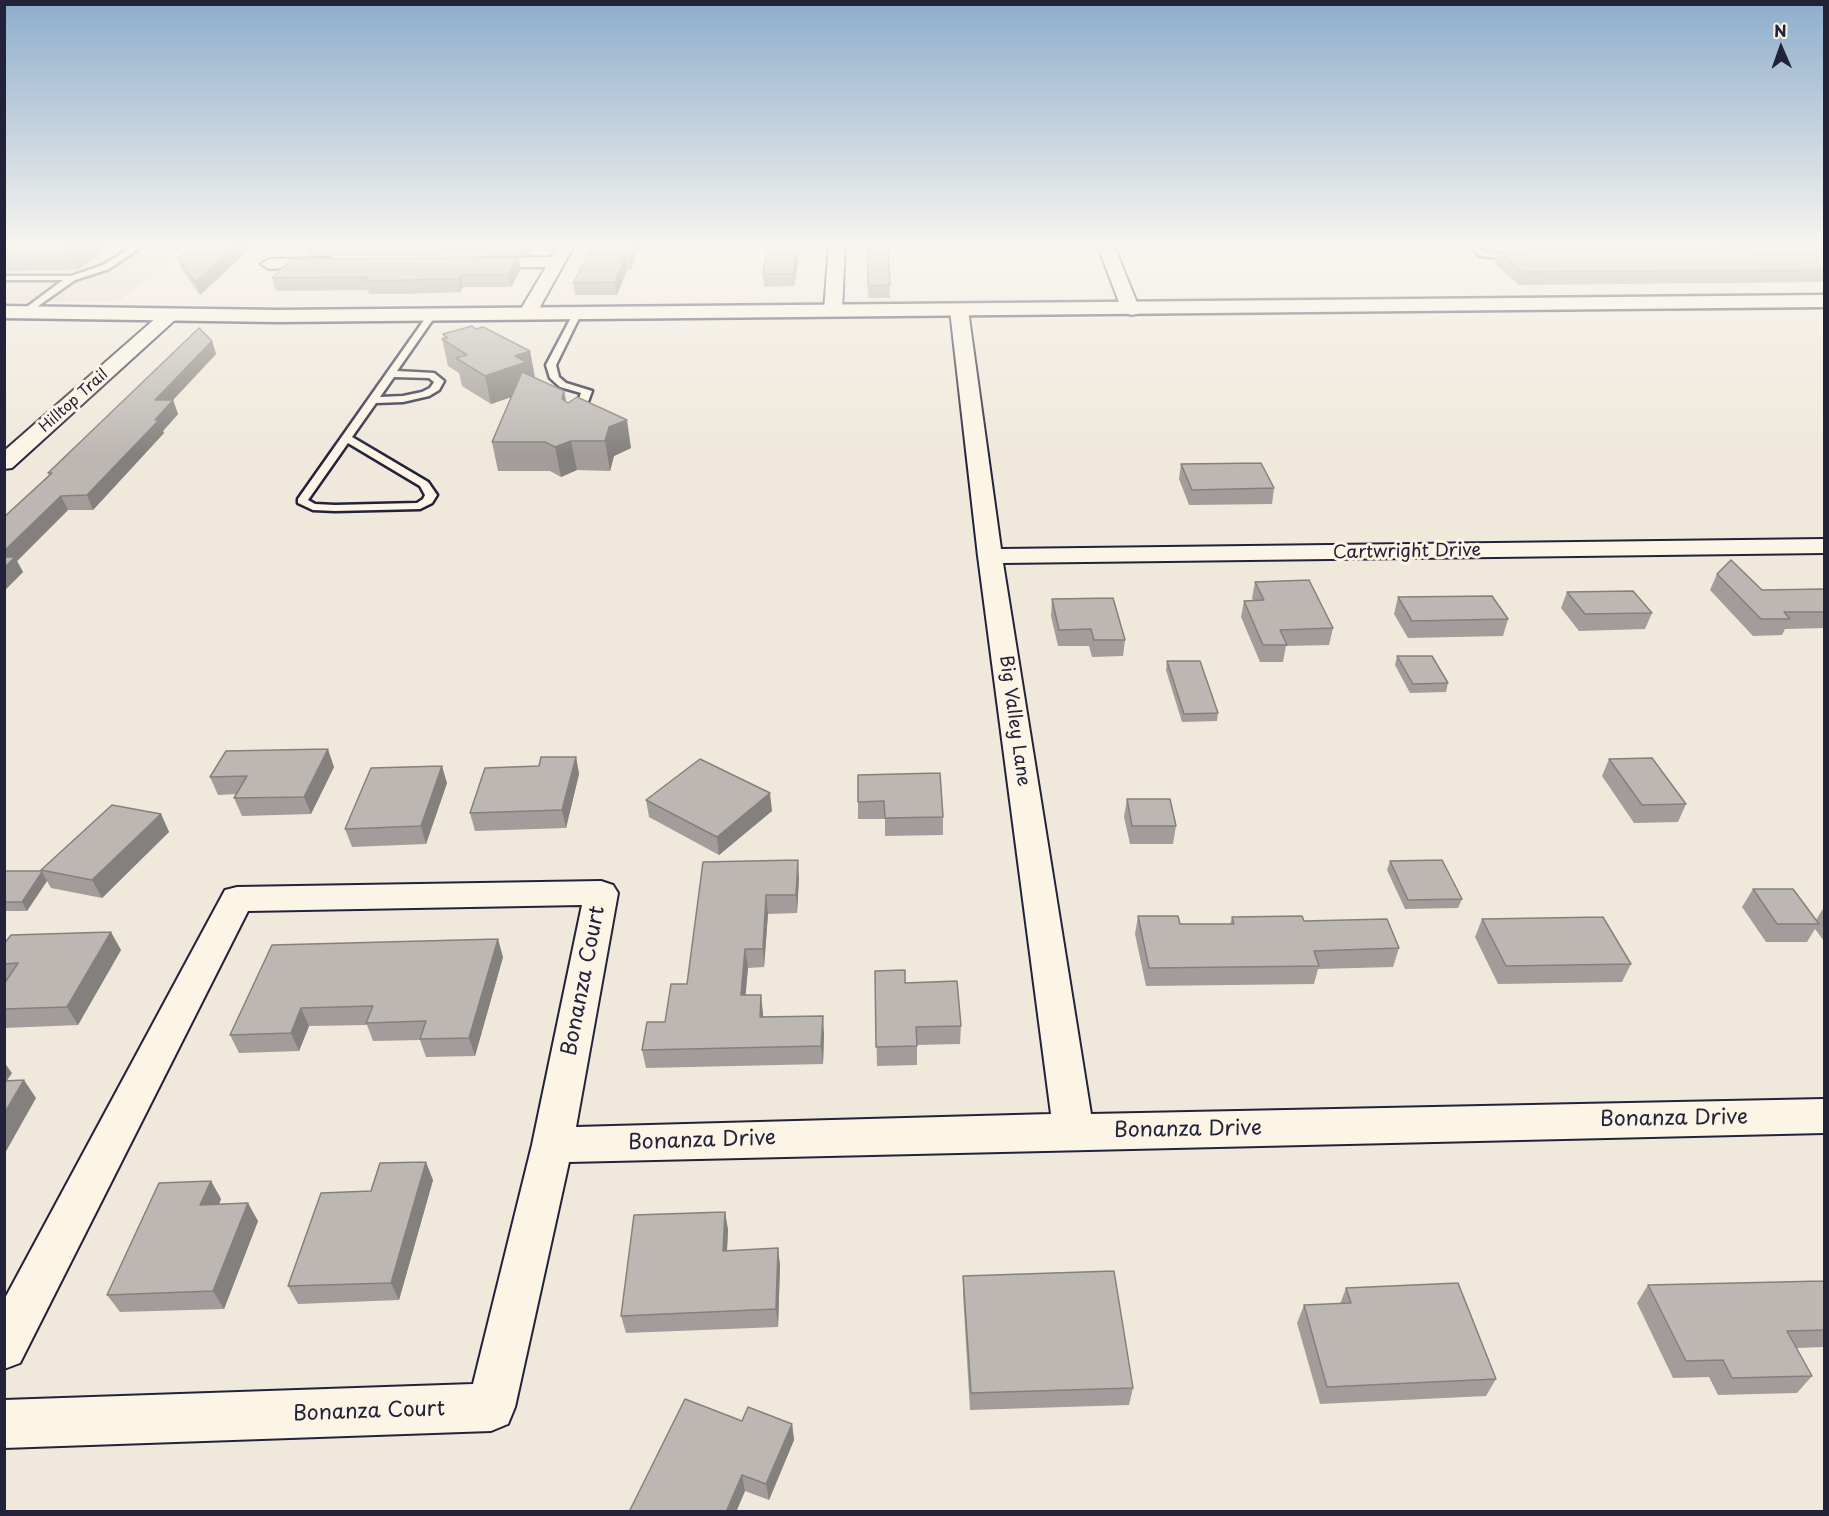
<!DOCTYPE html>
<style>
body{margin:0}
#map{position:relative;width:1829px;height:1516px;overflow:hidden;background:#efe8db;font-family:"Playpen Sans",sans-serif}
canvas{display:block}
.frame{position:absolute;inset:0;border:6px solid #22223b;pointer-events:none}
.north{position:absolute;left:1751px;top:18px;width:60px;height:60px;-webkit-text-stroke:4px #fcf5e5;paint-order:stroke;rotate:358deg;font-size:16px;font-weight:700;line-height:24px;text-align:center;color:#22223b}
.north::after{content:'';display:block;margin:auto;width:21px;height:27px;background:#22223b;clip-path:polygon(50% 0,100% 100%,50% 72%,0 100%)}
</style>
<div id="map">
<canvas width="1829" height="1516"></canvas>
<div class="frame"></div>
<div class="north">N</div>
</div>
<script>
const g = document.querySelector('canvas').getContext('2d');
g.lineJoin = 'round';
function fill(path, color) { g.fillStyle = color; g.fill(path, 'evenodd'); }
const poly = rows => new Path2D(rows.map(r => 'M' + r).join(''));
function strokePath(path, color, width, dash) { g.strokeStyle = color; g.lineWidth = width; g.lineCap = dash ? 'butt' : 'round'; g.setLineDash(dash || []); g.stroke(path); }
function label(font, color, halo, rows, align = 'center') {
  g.font = font + ' "Playpen Sans",sans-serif'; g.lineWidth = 6; g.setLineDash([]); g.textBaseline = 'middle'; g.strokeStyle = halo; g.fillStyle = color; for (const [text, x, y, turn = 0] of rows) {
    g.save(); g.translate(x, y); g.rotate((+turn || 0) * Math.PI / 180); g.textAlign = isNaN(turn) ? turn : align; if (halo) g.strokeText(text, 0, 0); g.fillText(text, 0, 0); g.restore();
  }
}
const built = poly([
 [4,244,190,244,119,301,5,303]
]);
const lane = poly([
 [137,244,146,244,109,269,75,280,27,314,20,312,63,280,4,280,4,276,71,276,103,265,137,244],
 [1467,244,1476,244,1485,252,1520,258,1516,260,1480,256,1467,244],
 [432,312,436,315,397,371,434,373,444,381,439,390,429,396,403,402,376,403,352,437,428,482,437,495,432,503,420,509,335,511,313,510,298,503,298,499,429,313,432,312],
 [394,377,429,378,434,382,430,388,422,392,403,396,380,397,394,377],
 [348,443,420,486,425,495,423,499,417,503,335,505,315,504,308,500,348,443],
 [574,312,581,314,556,365,559,377,566,383,592,391,582,418,577,421,572,418,581,393,560,387,550,378,546,365,574,312]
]);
const street = poly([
 [559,244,575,244,536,314,527,319,518,314,546,267,479,268,471,263,479,258,551,257,559,244],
 [829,244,845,244,842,311,833,316,824,311,829,244],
 [1097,244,1113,244,1140,310,1137,314,1131,315,1122,310,1097,244],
 [329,258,337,263,335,266,269,269,261,264,269,259,329,258],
 [959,305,968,310,1001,549,1824,539,1824,553,1003,563,1091,1114,1824,1099,1824,1133,569,1162,515,1407,508,1424,491,1431,4,1448,4,1400,473,1384,532,1145,582,905,248,911,20,1363,4,1369,4,1300,225,890,237,887,601,881,613,885,618,893,576,1127,1051,1114,978,556,950,310,959,305],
 [171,309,180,314,177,318,12,468,4,469,4,451,165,310,171,309]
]);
const secondary = poly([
 [1824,295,1824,307,278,322,4,318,4,306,278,310,1824,295]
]);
const wall = poly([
 [4,244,113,244,77,270,4,271],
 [194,244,255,244,200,295,182,270,178,258],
 [306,244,535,244,529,255,309,256],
 [594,244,640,244,631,270,627,270,617,295,575,295,573,283],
 [801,244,794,286,764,287,763,274],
 [867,244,898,244,898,249,888,249,890,298,868,298],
 [1514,244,1802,244,1801,247,1824,251,1824,282,1519,285,1495,264,1499,251,1531,251],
 [521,269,511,287,463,287,460,292,406,294,369,294,368,290,276,291,272,278],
 [443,334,530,351,535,378,564,391,566,401,631,448,614,456,610,471,577,470,561,477,550,471,498,471,492,442,511,397,491,404,462,386,459,373,448,366,442,339,444,339],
 [212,341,216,354,173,400,178,414,163,431,164,433,93,510,68,510,17,561,23,572,4,591,4,517,49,475,48,473],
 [1181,464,1274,488,1272,504,1189,505,1179,479],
 [1717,574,1762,590,1824,590,1824,628,1785,629,1782,635,1753,636,1710,590],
 [1255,582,1333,628,1329,645,1286,646,1283,662,1260,662,1241,617,1244,601,1253,600,1252,598],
 [1567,592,1652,613,1645,629,1579,631,1561,608],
 [1398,597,1508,619,1503,636,1408,638,1394,614],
 [1052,599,1125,640,1123,656,1092,657,1089,646,1058,646,1051,616],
 [1397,656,1448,683,1446,692,1410,693,1395,665],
 [1167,661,1218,713,1217,721,1182,722,1166,670],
 [576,757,579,774,566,828,475,831,470,813,539,766],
 [1609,759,1686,804,1678,822,1634,823,1602,776],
 [334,767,311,814,242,816,234,798,237,794,218,795,210,777],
 [858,775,943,817,943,835,885,836,885,819,858,819],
 [447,783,426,844,352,847,345,829],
 [1127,799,1176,826,1173,844,1130,844,1124,817],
 [646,800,772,811,719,855,649,817],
 [161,814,169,832,102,898,51,888,47,881,27,911,4,911,4,871,41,871],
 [1390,861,1462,899,1458,908,1405,909,1387,870],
 [703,862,799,878,797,913,768,914,764,967,748,968,745,995,763,1013,763,1017,824,1034,823,1064,646,1068,642,1050,665,1022,687,984],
 [1753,889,1816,920,1824,907,1824,941,1815,929,1807,942,1766,942,1742,907],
 [1138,916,1180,924,1230,924,1232,917,1304,921,1399,948,1393,967,1318,969,1314,984,1146,986,1135,934],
 [1482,919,1631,964,1622,982,1498,984,1475,937],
 [4,944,121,950,78,1025,4,1028,4,984,6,982,4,982],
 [272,945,503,957,475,1056,426,1057,420,1040,373,1041,367,1025,309,1026,299,1051,239,1053,230,1035],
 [875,971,905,983,961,1026,960,1044,917,1045,917,1065,877,1066],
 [433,1180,399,1300,298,1304,288,1286,371,1191],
 [211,1181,221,1199,219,1204,258,1221,224,1309,120,1312,107,1295],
 [725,1212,728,1230,727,1251,778,1248,780,1266,778,1327,626,1333,621,1316],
 [963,1276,1133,1388,1129,1405,970,1410,963,1294],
 [1824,1283,1824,1347,1796,1348,1812,1376,1797,1393,1718,1395,1709,1377,1673,1378,1637,1303,1648,1285],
 [1346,1288,1496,1379,1486,1396,1320,1404,1297,1323,1304,1305,1340,1304],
 [742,1421,792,1424,794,1440,769,1500,745,1491,736,1512]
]);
const shadedWall = poly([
 [70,244,113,244,77,270,67,246],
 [238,244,255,244,200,295,196,282],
 [527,244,535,244,529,255],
 [634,244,640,244,631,270,629,257],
 [798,244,801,244,794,286,793,274],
 [518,257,521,269,511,287,508,274],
 [625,257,627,270,617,295,615,282],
 [461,275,463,287,460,292,458,279],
 [212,341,216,354,160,414,155,400],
 [530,351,535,378,532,390,491,404,485,376,515,356],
 [564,391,569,419,562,399],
 [173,400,178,414,163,431,164,433,93,510,87,495],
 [627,420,631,448,614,456,610,471,605,441,609,427],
 [571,441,577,470,561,477,555,447],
 [61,496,68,510,17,561,23,572,4,591,4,551],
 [328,749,334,767,311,814,304,797],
 [576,757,579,774,566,828,562,810],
 [442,766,447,783,426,844,421,826],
 [770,793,772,811,719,855,717,837],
 [161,814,169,832,102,898,92,880],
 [798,860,799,878,797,913,796,895],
 [42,872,47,881,27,911,22,902],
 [766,895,768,914,764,967,763,949],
 [111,932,121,950,78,1025,67,1007],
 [498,939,503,957,475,1056,469,1038],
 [745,949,748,968,744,1013,741,995],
 [761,995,763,1013,762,1035,760,1017],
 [301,1008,309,1026,299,1051,291,1033],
 [823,1016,824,1034,823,1064,821,1046],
 [4,1062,12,1073,4,1085],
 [24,1080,36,1098,4,1155,4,1114],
 [426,1162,433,1180,399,1300,391,1283],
 [211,1181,221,1199,211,1223,200,1205],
 [248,1203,258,1221,224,1309,213,1291],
 [725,1212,728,1230,726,1269,723,1251],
 [778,1248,780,1266,778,1327,776,1309],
 [792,1424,794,1440,769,1500,766,1484],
 [742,1475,745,1491,736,1512,726,1512]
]);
const building = poly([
 [4,244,70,244,67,246,4,246,4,244],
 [194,244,238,244,196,282,178,258,194,244],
 [594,244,634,244,629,257,625,257,615,282,573,283,594,244],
 [768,244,798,244,793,274,763,274,768,244],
 [867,244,888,244,890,285,868,286,867,244],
 [1818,247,1824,251,1824,270,1522,272,1499,251,1818,247],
 [518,257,508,274,461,275,458,279,365,281,369,277,272,278,292,259,518,257],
 [472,326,476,329,483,327,530,351,515,356,526,362,485,376,456,358,467,355,442,339,448,338,443,334,472,326],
 [199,328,212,341,155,400,173,400,155,420,159,420,87,495,61,496,4,551,4,517,52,473,48,473,199,328],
 [522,372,564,391,562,399,568,403,577,397,627,420,609,427,605,441,571,441,555,447,545,442,492,442,522,372],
 [1261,463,1274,488,1192,490,1181,464,1261,463],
 [4,557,15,557,4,568,4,557],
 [1731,560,1762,590,1823,589,1824,590,1824,612,1784,612,1790,619,1761,619,1717,574,1731,560],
 [1309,580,1333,628,1280,630,1287,645,1263,645,1244,601,1264,600,1255,582,1309,580],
 [1633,591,1652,613,1585,614,1567,592,1633,591],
 [1492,596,1508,619,1412,621,1398,597,1492,596],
 [1113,598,1125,640,1094,640,1091,629,1059,630,1052,599,1113,598],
 [1397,656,1432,656,1448,683,1413,684,1397,656],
 [1167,661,1200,661,1218,713,1184,714,1167,661],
 [328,749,304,797,234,798,247,776,210,777,226,751,328,749],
 [541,757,576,757,562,810,470,813,485,768,539,766,541,757],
 [1652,758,1686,804,1642,805,1609,759,1652,758],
 [700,759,770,793,717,837,646,800,700,759],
 [442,766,421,826,345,829,371,768,442,766],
 [940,773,943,817,885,818,884,801,858,802,858,775,940,773],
 [1127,799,1170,799,1176,826,1132,826,1127,799],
 [112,805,161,814,92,880,41,870,112,805],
 [798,860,796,895,766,895,763,949,745,949,741,995,761,995,760,1017,823,1016,821,1046,642,1050,647,1022,665,1022,671,984,687,984,703,862,798,860],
 [1442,860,1462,899,1408,900,1390,861,1442,860],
 [4,871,41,871,42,872,22,902,4,902,4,871],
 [1753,889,1793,889,1819,924,1777,924,1753,889],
 [1138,916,1178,916,1180,924,1234,924,1232,917,1302,916,1304,921,1387,919,1399,948,1314,951,1319,966,1149,968,1138,916],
 [1603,917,1631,964,1506,966,1482,919,1603,917],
 [111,932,67,1007,4,1009,4,984,18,963,4,964,4,944,11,935,111,932],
 [498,939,469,1038,420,1039,426,1021,366,1023,373,1006,301,1008,291,1033,230,1035,272,945,498,939],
 [905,970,905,983,957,981,961,1026,916,1027,917,1046,876,1047,875,971,905,970],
 [24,1080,4,1114,4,1081,24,1080],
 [426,1162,391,1283,288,1286,321,1193,371,1191,380,1163,426,1162],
 [211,1181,200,1205,248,1203,213,1291,107,1295,159,1183,211,1181],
 [725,1212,723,1251,778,1248,776,1309,621,1316,634,1215,725,1212],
 [1114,1271,1133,1388,971,1393,963,1276,1114,1271],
 [1823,1281,1824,1283,1824,1330,1787,1331,1812,1376,1732,1378,1723,1360,1686,1361,1648,1285,1823,1281],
 [1458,1283,1496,1379,1327,1387,1304,1305,1351,1303,1346,1288,1458,1283],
 [685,1399,742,1421,748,1407,792,1424,766,1484,742,1475,726,1512,629,1512,685,1399]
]);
const farStreetnames = [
 ["Hilltop Trail",74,401,-42]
];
const streetNames = [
 ["Cartwright Drive",1407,552,-1],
 ["Big Valley Lane",1014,721,82]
];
const nearStreetnames = [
 ["Bonanza Court",584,981,-79],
 ["Bonanza Drive",1674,1119,-1],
 ["Bonanza Drive",1188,1130,-1],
 ["Bonanza Drive",702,1141,-2],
 ["Bonanza Court",369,1412,-2]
];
fill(built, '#e0d9cf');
strokePath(lane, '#22223b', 5);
strokePath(street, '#22223b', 4);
strokePath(secondary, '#22223b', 5);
fill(lane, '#fcf5e5');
fill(street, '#fcf5e5');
fill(secondary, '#fcf5e5');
fill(wall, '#a29d9a');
fill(shadedWall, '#84807d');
fill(building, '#bcb7b3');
strokePath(building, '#84807d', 1.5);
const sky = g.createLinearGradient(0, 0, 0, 456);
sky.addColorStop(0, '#8dadcc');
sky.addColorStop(0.54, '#f8f5ef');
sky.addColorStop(1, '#f8f5ef00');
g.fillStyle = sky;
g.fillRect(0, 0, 1829, 456);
label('15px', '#22223b', '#fcf5e5', farStreetnames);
label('18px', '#22223b', '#fcf5e5', streetNames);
label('21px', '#22223b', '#fcf5e5', nearStreetnames);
</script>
